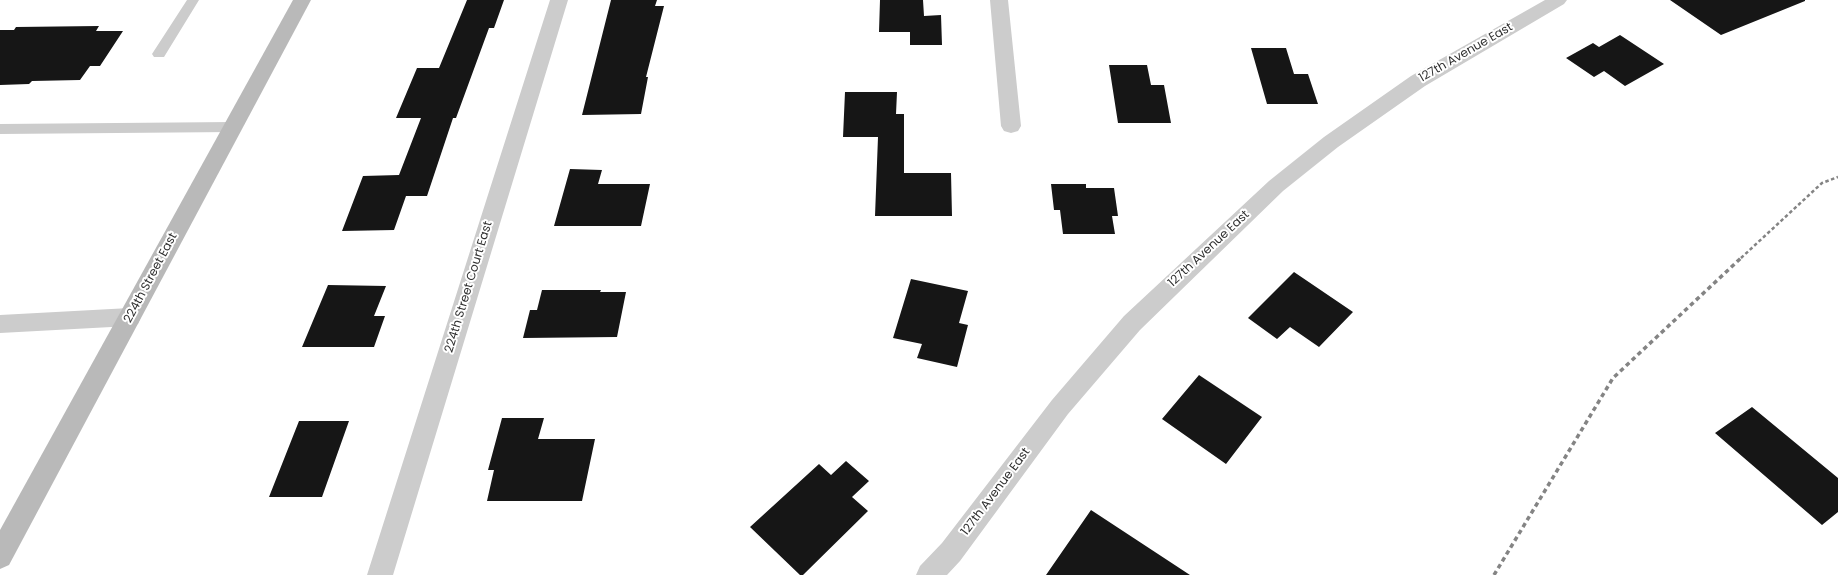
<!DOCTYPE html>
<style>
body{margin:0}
canvas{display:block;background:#fff}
</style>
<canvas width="1838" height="575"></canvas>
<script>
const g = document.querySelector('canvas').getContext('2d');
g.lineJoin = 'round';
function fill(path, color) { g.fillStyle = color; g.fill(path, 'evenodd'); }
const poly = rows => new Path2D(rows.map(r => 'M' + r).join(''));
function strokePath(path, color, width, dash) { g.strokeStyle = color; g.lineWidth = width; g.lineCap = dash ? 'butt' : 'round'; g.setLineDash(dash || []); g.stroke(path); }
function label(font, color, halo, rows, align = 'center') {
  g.font = font + ' Poppins,sans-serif'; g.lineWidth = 4; g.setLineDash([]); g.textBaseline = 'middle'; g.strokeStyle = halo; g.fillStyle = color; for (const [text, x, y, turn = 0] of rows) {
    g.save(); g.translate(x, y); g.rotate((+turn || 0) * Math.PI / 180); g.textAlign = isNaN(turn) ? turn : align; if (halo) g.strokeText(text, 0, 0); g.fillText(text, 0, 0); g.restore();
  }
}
const building = poly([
 [467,0,504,0,494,28,489,28,456,118,453,118,427,196,406,196,394,230,342,231,363,176,399,175,421,118,396,118,417,68,439,68],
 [611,0,657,0,655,6,664,6,646,77,648,77,641,114,582,115],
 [880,0,923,0,924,16,941,15,942,45,910,45,910,32,879,32],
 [1670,0,1805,0,1805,1,1721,35],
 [99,26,96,31,123,31,100,66,90,66,80,80,32,81,29,84,0,85,0,30,14,30,16,27],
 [1620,35,1664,64,1625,86,1604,71,1594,77,1566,58,1593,43,1599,47],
 [1251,48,1286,48,1294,74,1308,74,1318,104,1267,104],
 [1109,65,1147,65,1151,85,1164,85,1171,123,1118,123],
 [845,92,897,92,896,114,904,114,904,173,951,173,952,216,875,216,878,137,843,137],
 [570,169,602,170,598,184,650,184,641,226,554,226],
 [1051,184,1086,184,1086,188,1114,188,1118,216,1112,216,1115,234,1063,234,1060,210,1054,210],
 [1294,272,1353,312,1319,347,1290,327,1277,339,1248,318],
 [911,279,968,291,959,323,968,325,957,367,917,358,922,344,893,338],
 [328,285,386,286,374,316,385,316,374,347,302,347],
 [542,290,601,290,600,292,626,292,617,337,523,338,530,310,537,310],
 [1199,375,1262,417,1226,464,1162,419],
 [1752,407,1838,478,1838,512,1822,525,1715,433],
 [502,418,544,418,538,439,595,439,582,501,487,501,494,470,488,470],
 [299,421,349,421,322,497,269,497],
 [846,461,869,481,852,497,868,511,803,575,800,575,750,527,819,464,831,475],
 [1091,510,1190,575,1046,575]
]);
const lane = poly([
 [187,0,199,0,164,57,154,57,152,54,187,0],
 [233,122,238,123,240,127,238,131,233,132,0,134,0,124,233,122]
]);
const street = poly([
 [550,0,568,0,393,575,367,575,550,0],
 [990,0,1008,0,1021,126,1018,131,1011,133,1004,131,1001,126,990,0],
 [1545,0,1567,0,1564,4,1425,86,1338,147,1283,191,1140,330,1068,414,960,561,947,575,916,575,920,566,942,543,1052,400,1124,316,1269,181,1324,137,1411,76,1545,0],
 [130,308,138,310,141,317,138,324,130,326,0,333,0,315,130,308]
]);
const secondary = poly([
 [293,0,311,0,9,565,0,569,0,530,293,0]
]);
const railFar1 = poly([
 [1741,258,1822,183,1838,177]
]);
const rail = poly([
 [1494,575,1613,378,1742,257]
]);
const streetNames = [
 ["127th Avenue East",1466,53,-30],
 ["127th Avenue East",1209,249,-43],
 ["224th Street East",151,278,-62],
 ["224th Street Court East",469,287,-73],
 ["127th Avenue East",996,492,-53]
];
fill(building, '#161616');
fill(lane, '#ccc');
fill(street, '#ccc');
fill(secondary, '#b9b9b9');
strokePath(railFar1, '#848484', 2.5, [3.5, 2.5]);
strokePath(rail, '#848484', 3.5, [4.5, 3.5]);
label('12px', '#2f2f2f', '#fff', streetNames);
</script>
